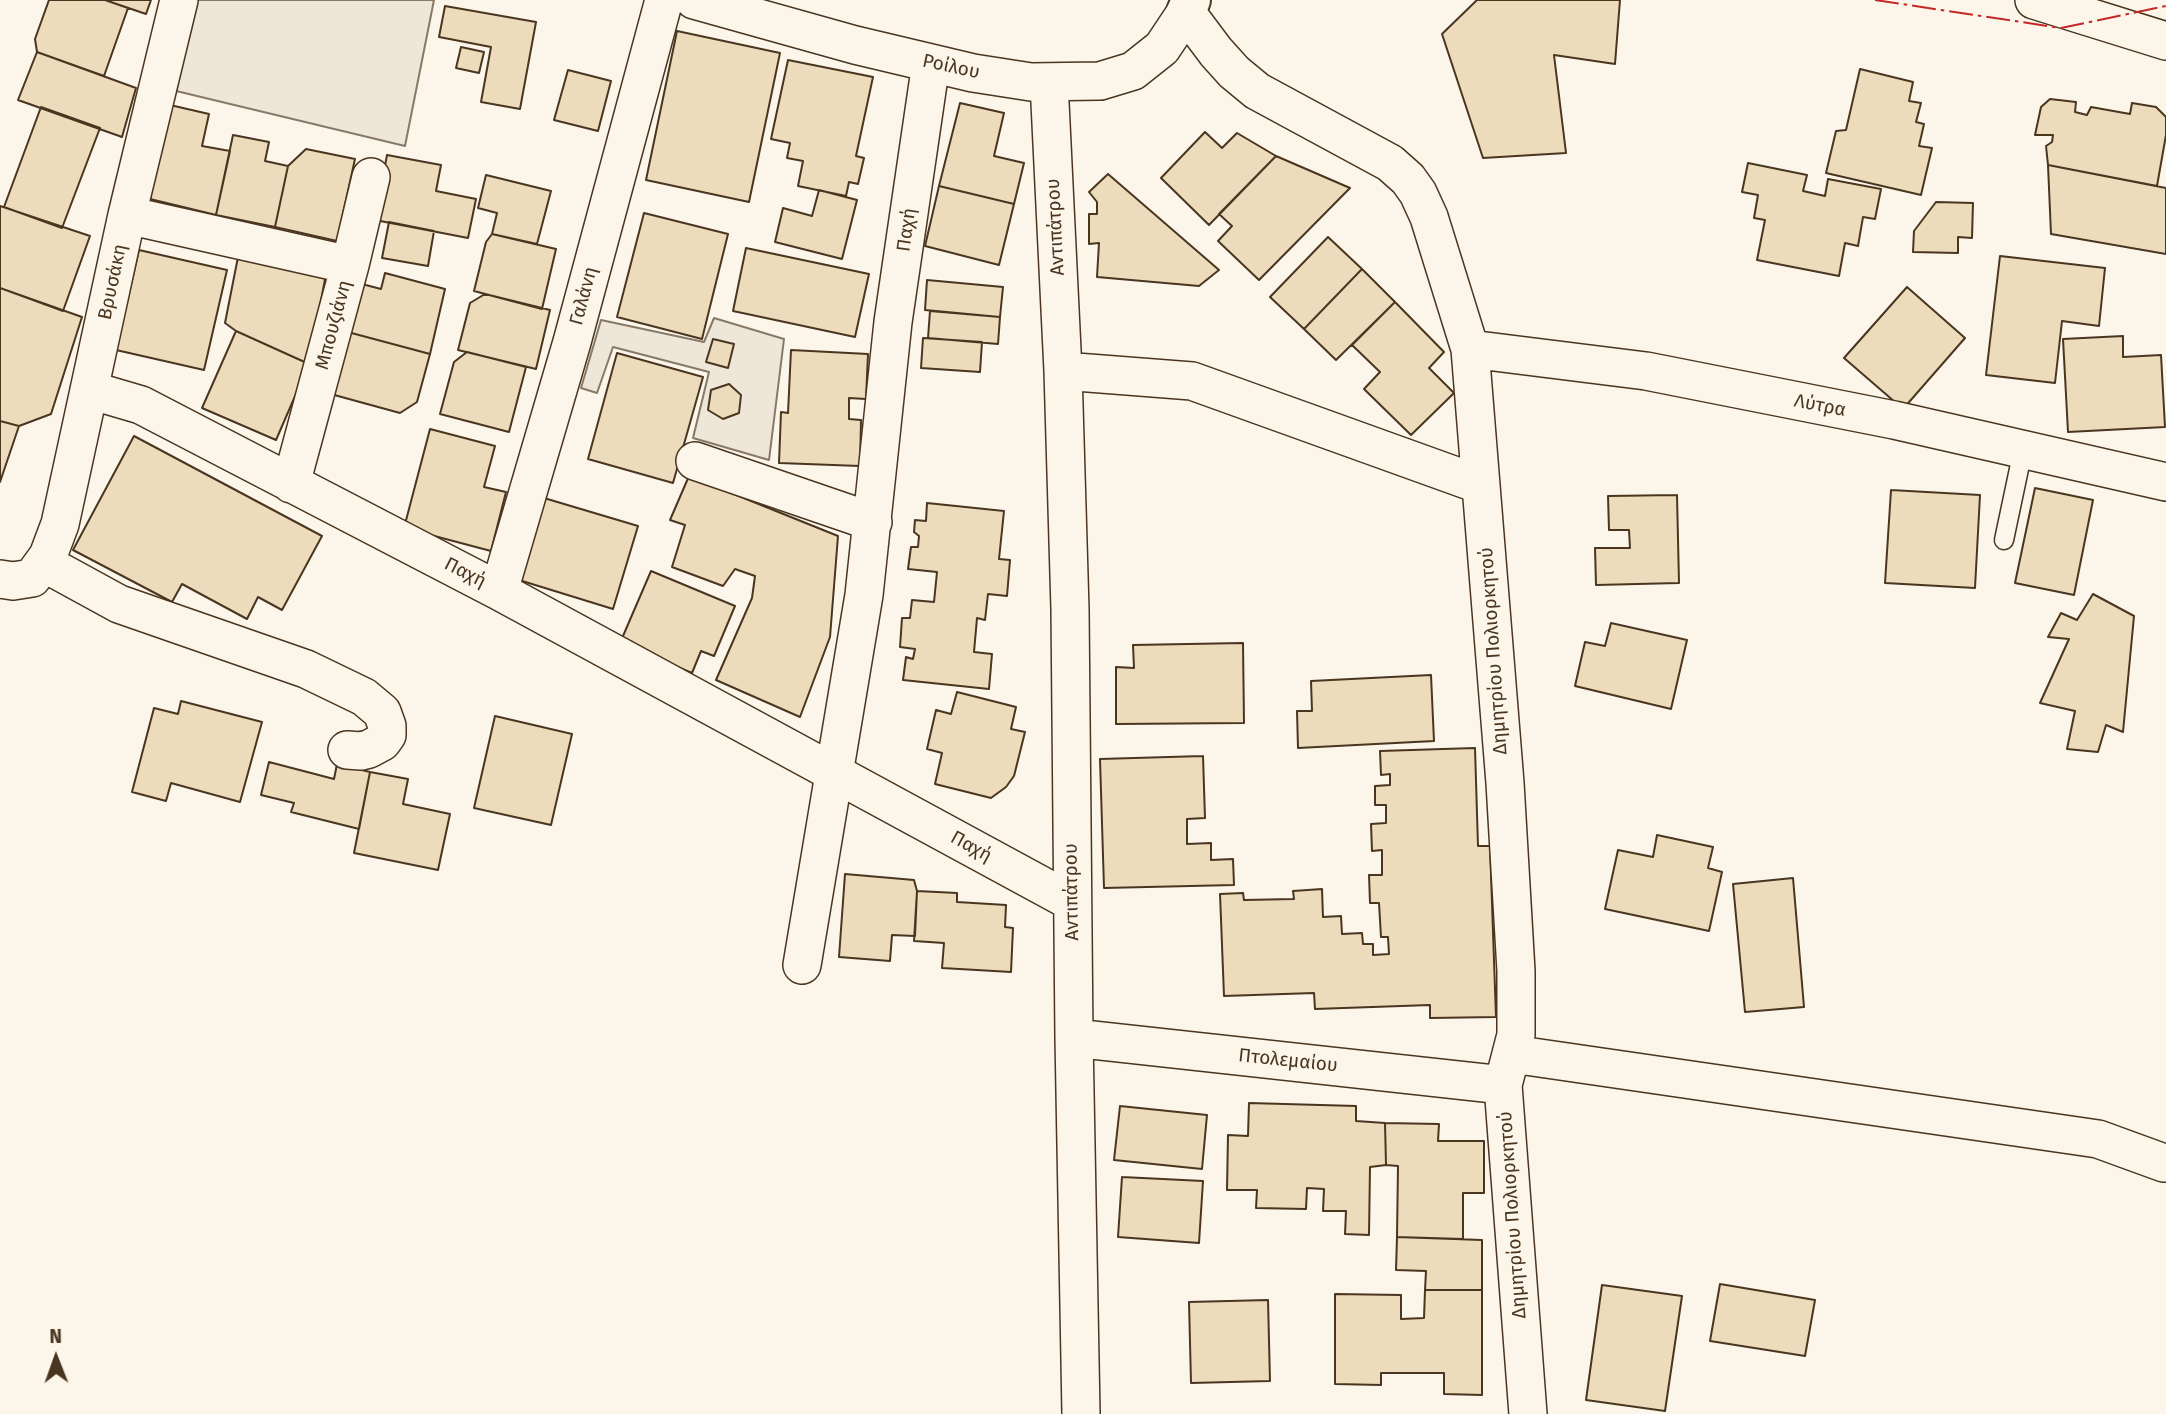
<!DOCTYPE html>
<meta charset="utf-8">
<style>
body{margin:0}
#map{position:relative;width:2166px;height:1414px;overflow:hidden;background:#fbf6e9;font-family:"Fira Sans",sans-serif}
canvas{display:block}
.north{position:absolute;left:21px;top:1323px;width:70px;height:70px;-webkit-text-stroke:5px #fbf6e9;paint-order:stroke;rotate:359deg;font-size:19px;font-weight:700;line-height:28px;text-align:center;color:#4a3520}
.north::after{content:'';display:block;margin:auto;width:24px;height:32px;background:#4a3520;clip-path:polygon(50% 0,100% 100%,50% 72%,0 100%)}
</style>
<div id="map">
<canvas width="2166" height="1414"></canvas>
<div class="north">N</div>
</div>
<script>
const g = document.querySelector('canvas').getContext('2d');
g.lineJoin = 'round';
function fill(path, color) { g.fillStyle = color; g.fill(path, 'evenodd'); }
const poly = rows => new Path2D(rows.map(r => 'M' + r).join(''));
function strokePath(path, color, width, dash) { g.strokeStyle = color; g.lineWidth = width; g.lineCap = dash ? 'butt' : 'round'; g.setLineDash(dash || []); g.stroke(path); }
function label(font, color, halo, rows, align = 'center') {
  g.font = font + ' "Fira Sans",sans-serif'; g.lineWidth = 5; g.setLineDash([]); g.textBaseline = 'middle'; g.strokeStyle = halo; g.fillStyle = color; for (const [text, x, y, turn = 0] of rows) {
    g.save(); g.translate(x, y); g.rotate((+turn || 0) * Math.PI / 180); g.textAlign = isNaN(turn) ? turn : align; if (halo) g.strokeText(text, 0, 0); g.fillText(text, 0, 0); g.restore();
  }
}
const green = poly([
 [194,0,434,0,405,146,172,90,194,0],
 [714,318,784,339,769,460,693,438,709,372,613,347,597,393,581,388,601,320,704,342,714,318]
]);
const building = poly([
 [49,0,105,0,128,8,104,76,37,52,35,39,49,0],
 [105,0,151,0,146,14,105,0],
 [1477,0,1620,0,1615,64,1554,55,1566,153,1483,158,1442,34,1477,0],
 [445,6,536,22,520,109,481,102,491,47,439,37,445,6],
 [677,31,780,53,749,202,646,180,677,31],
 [461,47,484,52,479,73,456,68,461,47],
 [37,52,136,88,122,137,18,100,37,52],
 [788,60,873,77,856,156,864,158,858,184,849,182,846,196,798,186,803,161,787,158,790,143,771,139,788,60],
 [1860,69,1913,82,1909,101,1921,103,1916,122,1924,124,1919,146,1932,148,1921,195,1826,173,1836,131,1846,130,1860,69],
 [568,70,611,81,598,131,554,120,568,70],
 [2050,99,2076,102,2075,112,2087,115,2091,107,2130,114,2132,103,2156,107,2166,117,2166,135,2157,186,2048,165,2046,146,2052,142,2053,135,2035,135,2041,107,2050,99],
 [960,103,1004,113,994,156,1024,163,1014,204,939,186,960,103],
 [170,105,209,114,202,146,230,151,216,215,150,199,170,105],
 [41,107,100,128,62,228,4,207,41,107],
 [1205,132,1222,148,1237,133,1276,156,1209,225,1161,178,1205,132],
 [233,135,269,142,265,161,288,166,275,227,216,215,233,135],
 [306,149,355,159,337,241,275,227,288,166,306,149],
 [387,155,441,165,436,191,476,199,468,238,375,220,387,155],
 [1276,156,1350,188,1259,280,1218,241,1232,226,1219,214,1276,156],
 [1748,163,1807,175,1803,191,1825,196,1828,179,1881,189,1875,219,1863,217,1858,246,1845,243,1839,276,1757,260,1765,220,1754,218,1758,195,1742,192,1748,163],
 [2048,165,2166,188,2166,254,2051,234,2048,165],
 [1108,174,1219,270,1199,286,1097,277,1099,243,1089,244,1089,214,1097,214,1097,202,1089,192,1108,174],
 [486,175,551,191,537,244,492,234,497,213,478,208,486,175],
 [939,186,1014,204,999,265,925,246,939,186],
 [819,190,857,200,842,259,775,242,783,208,812,216,819,190],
 [1936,202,1973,203,1972,238,1958,237,1958,253,1913,252,1914,231,1936,202],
 [0,206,90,236,63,311,0,288,0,206],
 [644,213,728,234,702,339,617,317,644,213],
 [389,222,434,231,428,266,382,258,389,222],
 [492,234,556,249,542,309,474,291,486,242,492,234],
 [1328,237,1362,269,1304,329,1270,297,1328,237],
 [746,248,869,274,855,337,733,311,746,248],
 [139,250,227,270,204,370,116,350,139,250],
 [2000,256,2105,268,2099,326,2062,321,2055,383,1986,375,2000,256],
 [238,257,326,274,309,364,236,331,225,323,238,257],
 [1362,269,1395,302,1336,360,1304,329,1362,269],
 [385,273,445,289,430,354,344,331,358,283,381,289,385,273],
 [927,280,1003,287,1000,317,925,310,927,280],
 [1907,287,1965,338,1903,409,1844,358,1907,287],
 [0,288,82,317,51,414,19,426,0,421,0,288],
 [485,294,550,310,536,369,458,350,470,303,485,294],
 [1395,302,1444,352,1429,368,1454,393,1411,435,1364,389,1380,372,1352,345,1395,302],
 [930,311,1000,317,998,344,928,338,930,311],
 [236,331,309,364,276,440,202,408,236,331],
 [344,331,430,354,417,402,400,413,327,393,344,331],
 [2123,336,2123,357,2161,355,2165,427,2068,432,2063,339,2123,336],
 [923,338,982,342,980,372,921,368,923,338],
 [713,339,734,344,728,368,706,362,713,339],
 [791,350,868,354,866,399,849,398,849,419,861,420,860,466,779,463,781,412,788,413,791,350],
 [467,352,526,367,509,432,440,414,454,362,467,352],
 [617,353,703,377,673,483,588,459,617,353],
 [729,384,741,395,739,413,723,419,708,410,711,390,729,384],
 [0,421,19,426,0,482,0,421],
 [430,429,495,446,484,487,506,492,491,551,404,528,430,429],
 [134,436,322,536,282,610,258,597,247,619,182,584,172,602,73,550,134,436],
 [689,476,838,536,830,637,800,717,716,680,752,598,755,576,735,569,723,586,672,567,685,525,670,520,689,476],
 [2035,488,2093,500,2074,595,2015,583,2035,488],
 [1891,490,1980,495,1975,588,1885,583,1891,490],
 [1677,495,1679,583,1596,585,1595,548,1630,548,1629,530,1609,530,1608,496,1677,495],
 [544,498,638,526,613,609,519,580,544,498],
 [927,503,1004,511,999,559,1010,560,1007,596,988,594,985,620,977,618,974,652,992,654,989,689,903,680,906,657,913,659,915,649,900,647,902,618,910,618,912,600,934,602,937,572,908,569,911,547,918,547,919,536,914,532,915,520,926,521,927,503],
 [651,571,735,606,714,656,701,651,692,673,620,643,651,571],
 [2093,594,2134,616,2123,732,2106,725,2098,752,2067,749,2075,711,2040,703,2069,639,2048,637,2061,613,2077,620,2093,594],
 [1611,623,1687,640,1671,709,1575,686,1585,642,1605,646,1611,623],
 [1243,643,1244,723,1116,724,1116,667,1134,668,1133,645,1243,643],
 [1431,675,1434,741,1298,748,1297,711,1312,711,1311,681,1431,675],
 [957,692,1016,707,1011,729,1025,732,1014,776,1006,787,991,798,935,784,942,753,927,749,936,710,951,714,957,692],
 [181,701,262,722,240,802,171,783,166,801,132,792,154,708,178,714,181,701],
 [495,716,572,734,551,825,474,808,495,716],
 [1475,748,1478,846,1490,846,1496,1017,1430,1018,1430,1005,1315,1009,1314,993,1224,996,1220,894,1243,893,1244,900,1294,899,1293,891,1322,889,1323,917,1341,916,1342,934,1362,933,1363,944,1373,944,1373,955,1389,954,1388,937,1381,937,1379,903,1370,903,1369,875,1382,875,1382,850,1372,851,1371,824,1386,823,1386,805,1375,805,1375,786,1390,785,1390,774,1381,775,1380,751,1475,748],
 [1203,756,1205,818,1187,819,1187,844,1211,843,1211,860,1233,859,1234,885,1104,888,1100,759,1203,756],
 [269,762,334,779,337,764,370,772,359,829,291,812,294,803,261,795,269,762],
 [370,772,408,779,403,804,450,814,438,870,354,853,370,772],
 [1657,835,1713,847,1708,868,1722,872,1709,931,1605,909,1618,850,1653,857,1657,835],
 [845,874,914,880,917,891,915,936,892,935,890,961,839,957,845,874],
 [1793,878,1804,1007,1745,1012,1733,884,1793,878],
 [917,891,957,893,957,902,1006,905,1005,927,1013,928,1011,972,942,968,944,943,914,941,917,891],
 [1249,1103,1356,1106,1356,1121,1385,1123,1386,1165,1370,1167,1369,1235,1345,1234,1346,1211,1323,1211,1324,1189,1307,1188,1306,1209,1256,1208,1257,1190,1227,1190,1228,1135,1248,1136,1249,1103],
 [1120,1106,1207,1115,1202,1169,1114,1160,1120,1106],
 [1385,1123,1439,1124,1438,1141,1484,1141,1484,1193,1463,1193,1463,1239,1397,1237,1398,1166,1386,1165,1385,1123],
 [1122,1177,1203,1181,1199,1243,1118,1237,1122,1177],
 [1397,1237,1482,1240,1482,1290,1425,1290,1426,1271,1396,1270,1397,1237],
 [1720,1284,1815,1300,1805,1356,1710,1341,1720,1284],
 [1602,1285,1682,1296,1665,1411,1586,1400,1602,1285],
 [1425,1290,1482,1290,1482,1395,1444,1394,1444,1373,1381,1373,1381,1385,1335,1384,1335,1294,1401,1295,1401,1319,1424,1318,1425,1290],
 [1268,1300,1270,1381,1191,1383,1189,1302,1268,1300]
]);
const service = poly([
 [2004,540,2023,450]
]);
const minor = poly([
 [694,0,855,45,973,73,1031,82,1100,81,1133,71,1162,48,1186,12,1216,52,1234,72,1257,91,1390,163,1408,179,1418,193,1429,217,1470,349,1505,783,1516,971,1516,1035,1503,1085,1528,1414],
 [2034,0,2166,41],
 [1049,82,1063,371,1070,609,1074,1038,1081,1414],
 [127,215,350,265,291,484],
 [350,265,371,177],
 [1470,349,1646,371,1894,420,2166,482],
 [1063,371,1192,381,1481,485],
 [90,390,141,405,499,591,1072,902],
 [695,461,873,522],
 [44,563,119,604,306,669,364,697,382,712,387,726,387,735,382,742,369,749,361,751,347,750],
 [0,579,13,581,32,578,48,556,60,524,127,215,179,0],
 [499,591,572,342,664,0],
 [802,965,864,595,893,322,931,63],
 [1074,1038,1503,1085],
 [1512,1054,2098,1139,2164,1163]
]);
const tertiary = poly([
 [1186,12,1191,0]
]);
const power = poly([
 [1875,0,2061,28,2166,6]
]);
const streetNames = [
 ["Ροίλου",951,67,12],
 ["Αντιπάτρου",1056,227,-93],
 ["Παχή",907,230,-82],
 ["Βρυσάκη",113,282,-78],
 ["Γαλάνη",584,296,-75],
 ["Μπουζιάνη",334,325,-75],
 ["Λύτρα",1820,406,11],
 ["Παχή",465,573,27],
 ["Δημητρίου Πολιορκητού",1494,651,-94],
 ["Παχή",971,847,29],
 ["Αντιπάτρου",1072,892,-91],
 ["Πτολεμαίου",1288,1061,6],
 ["Δημητρίου Πολιορκητού",1513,1215,-94]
];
fill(green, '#ede6d9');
strokePath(green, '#887966', 2);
fill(building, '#ecdcbc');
strokePath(building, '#4a3520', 2);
strokePath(service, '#4a3520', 21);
strokePath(minor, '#4a3520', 40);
strokePath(tertiary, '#4a3520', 42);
strokePath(service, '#fbf6e9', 18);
strokePath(minor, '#fbf6e9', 37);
strokePath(tertiary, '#fbf6e9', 38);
strokePath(power, '#c62828', 2, [24, 5, 3.5, 5]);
label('19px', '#4a3520', '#fbf6e9', streetNames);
</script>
